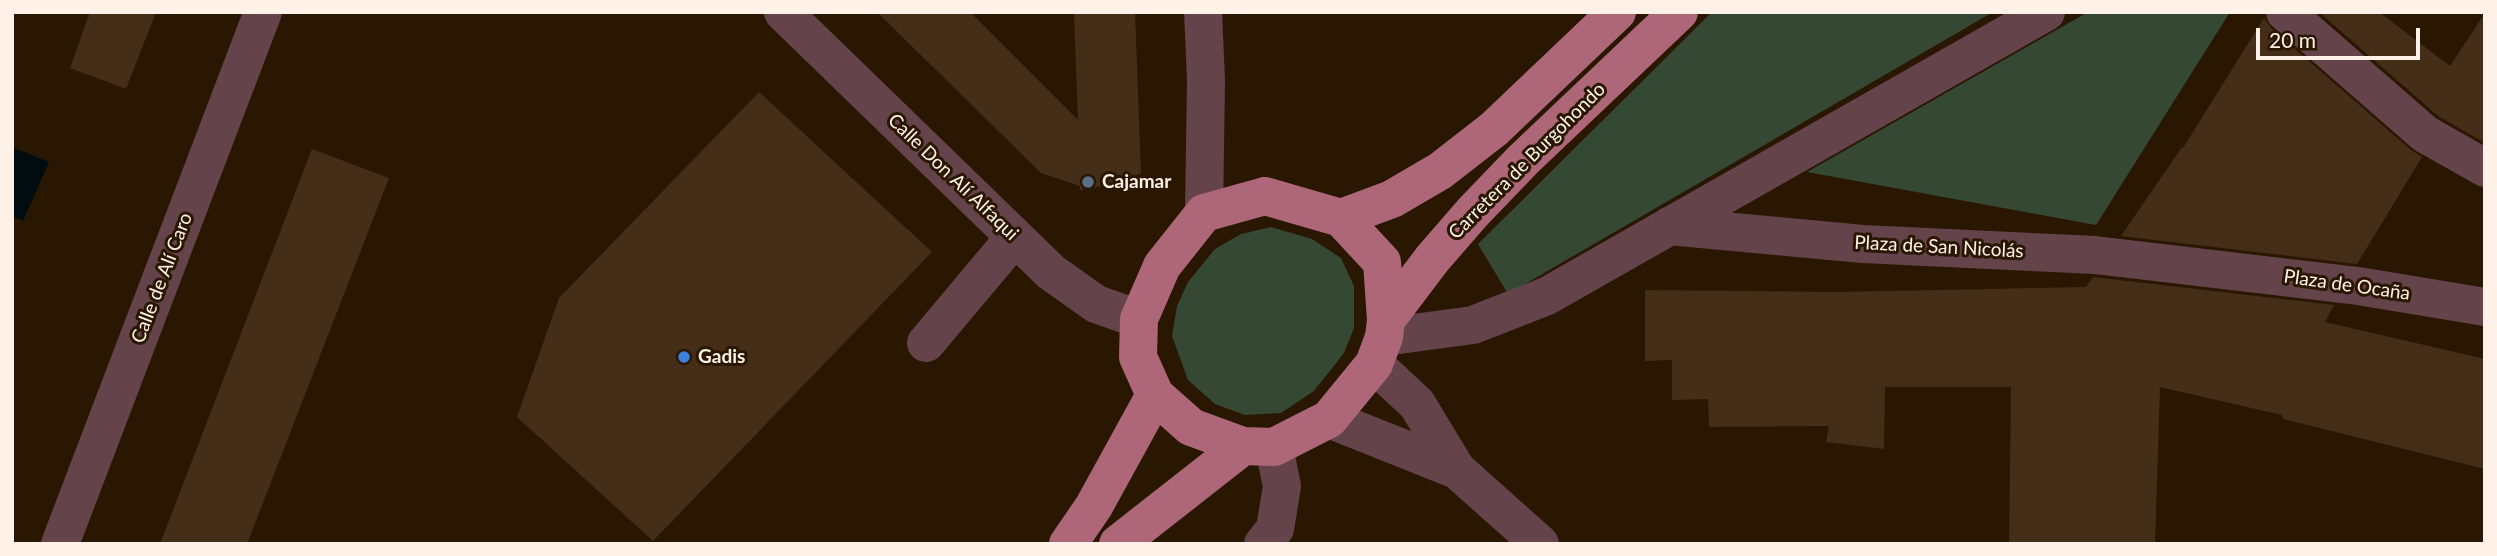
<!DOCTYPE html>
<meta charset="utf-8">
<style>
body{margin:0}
#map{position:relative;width:2497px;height:556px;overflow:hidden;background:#2a1702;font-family:Lato,sans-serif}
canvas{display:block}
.frame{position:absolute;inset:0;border:14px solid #fef2e8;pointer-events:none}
.scale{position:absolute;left:2256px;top:28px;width:164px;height:32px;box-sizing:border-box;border:4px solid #fef2e8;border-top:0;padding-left:9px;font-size:21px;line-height:24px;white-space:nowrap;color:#fef2e8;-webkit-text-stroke:5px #2a1702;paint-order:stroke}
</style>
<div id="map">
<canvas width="2497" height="556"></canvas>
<div class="frame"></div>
<div class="scale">20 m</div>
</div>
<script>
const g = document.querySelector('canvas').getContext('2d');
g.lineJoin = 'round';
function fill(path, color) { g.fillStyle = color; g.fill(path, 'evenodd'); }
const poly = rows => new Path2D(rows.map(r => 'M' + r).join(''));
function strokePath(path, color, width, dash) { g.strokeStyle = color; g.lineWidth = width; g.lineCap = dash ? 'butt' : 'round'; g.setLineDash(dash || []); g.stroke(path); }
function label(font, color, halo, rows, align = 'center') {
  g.font = font + ' Lato,sans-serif'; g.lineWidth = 6; g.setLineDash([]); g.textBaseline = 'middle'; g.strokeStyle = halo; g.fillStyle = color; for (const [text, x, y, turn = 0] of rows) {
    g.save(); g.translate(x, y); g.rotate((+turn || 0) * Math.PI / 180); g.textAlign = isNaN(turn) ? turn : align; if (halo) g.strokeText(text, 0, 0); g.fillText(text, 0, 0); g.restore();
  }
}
const green = poly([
 [1712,12,1993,12,1508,294,1478,244],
 [2088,12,2230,12,2096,225,1807,172],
 [1271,227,1312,239,1341,258,1354,286,1354,328,1344,353,1314,391,1281,413,1245,415,1215,404,1188,380,1172,336,1177,306,1188,282,1215,249,1241,234]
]);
const water = poly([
 [12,147,49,162,23,221,12,216]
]);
const building = poly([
 [90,12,156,12,126,89,70,68],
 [877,12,970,12,1078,120,1074,12,1135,12,1141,173,1134,176,1138,180,1080,190,1080,186,1041,173],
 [2319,12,2379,12,2450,66,2485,13,2485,143,2438,116],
 [2264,18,2271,28,2411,150,2422,157,2357,264,2121,236,2182,147,2183,148],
 [759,92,932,252,653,541,517,417,559,298],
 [312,149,389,178,247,544,160,544],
 [2093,277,2334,305,2325,322,2485,359,2485,469,2283,419,2282,415,2160,387,2155,544,2009,544,2011,387,1885,387,1884,449,1826,442,1829,426,1709,427,1708,399,1672,400,1672,360,1645,361,1645,290,1838,292,2086,287]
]);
const minor = poly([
 [783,12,1051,272,1096,304,1139,319],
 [1203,12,1206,80,1204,213],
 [2285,12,2425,134,2485,168],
 [1669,226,1863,244,2095,255,2358,286,2485,307],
 [1384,337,1473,325,1547,296,2046,12],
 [926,343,1015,237],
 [1374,364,1417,404,1457,470,1540,544],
 [1329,419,1457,470],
 [60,544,263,12],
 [1263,544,1275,529,1282,486,1274,447]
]);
const major = poly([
 [1265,196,1341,218,1382,262,1386,320,1384,337,1374,364,1329,419,1274,447,1243,446,1191,427,1155,395,1138,357,1139,319,1162,266,1204,213,1265,196],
 [1341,218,1392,199,1440,171,1494,129,1617,12],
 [1386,320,1433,258,1473,212,1523,160,1679,12],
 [1068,544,1094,506,1155,395],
 [1118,544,1243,446]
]);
const markers = [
 [1088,182,7,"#5c6f8a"],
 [684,357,7,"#3f7fe0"]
];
const streetNames = [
 ["Carretera de Burgohondo",1527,161,-45],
 ["Calle Don Alí Alfaqui",953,177,44],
 ["Plaza de San Nicolás",1939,247,3],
 ["Calle de Alí Caro",162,278,-69],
 ["Plaza de Ocaña",2347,285,8]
];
const poiNames = [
 ["Cajamar",1102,182],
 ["Gadis",698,357]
];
fill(green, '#344833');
fill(water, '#000c10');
fill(building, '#442e17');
strokePath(minor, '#65434b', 38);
strokePath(major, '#ad6779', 38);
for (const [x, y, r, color] of markers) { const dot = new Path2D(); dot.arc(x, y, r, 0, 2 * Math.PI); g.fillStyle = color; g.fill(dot); strokePath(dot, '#2a1702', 2.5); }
label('19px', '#fef2e8', '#2a1702', streetNames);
label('bold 19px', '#fef2e8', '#2a1702', poiNames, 'left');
</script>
